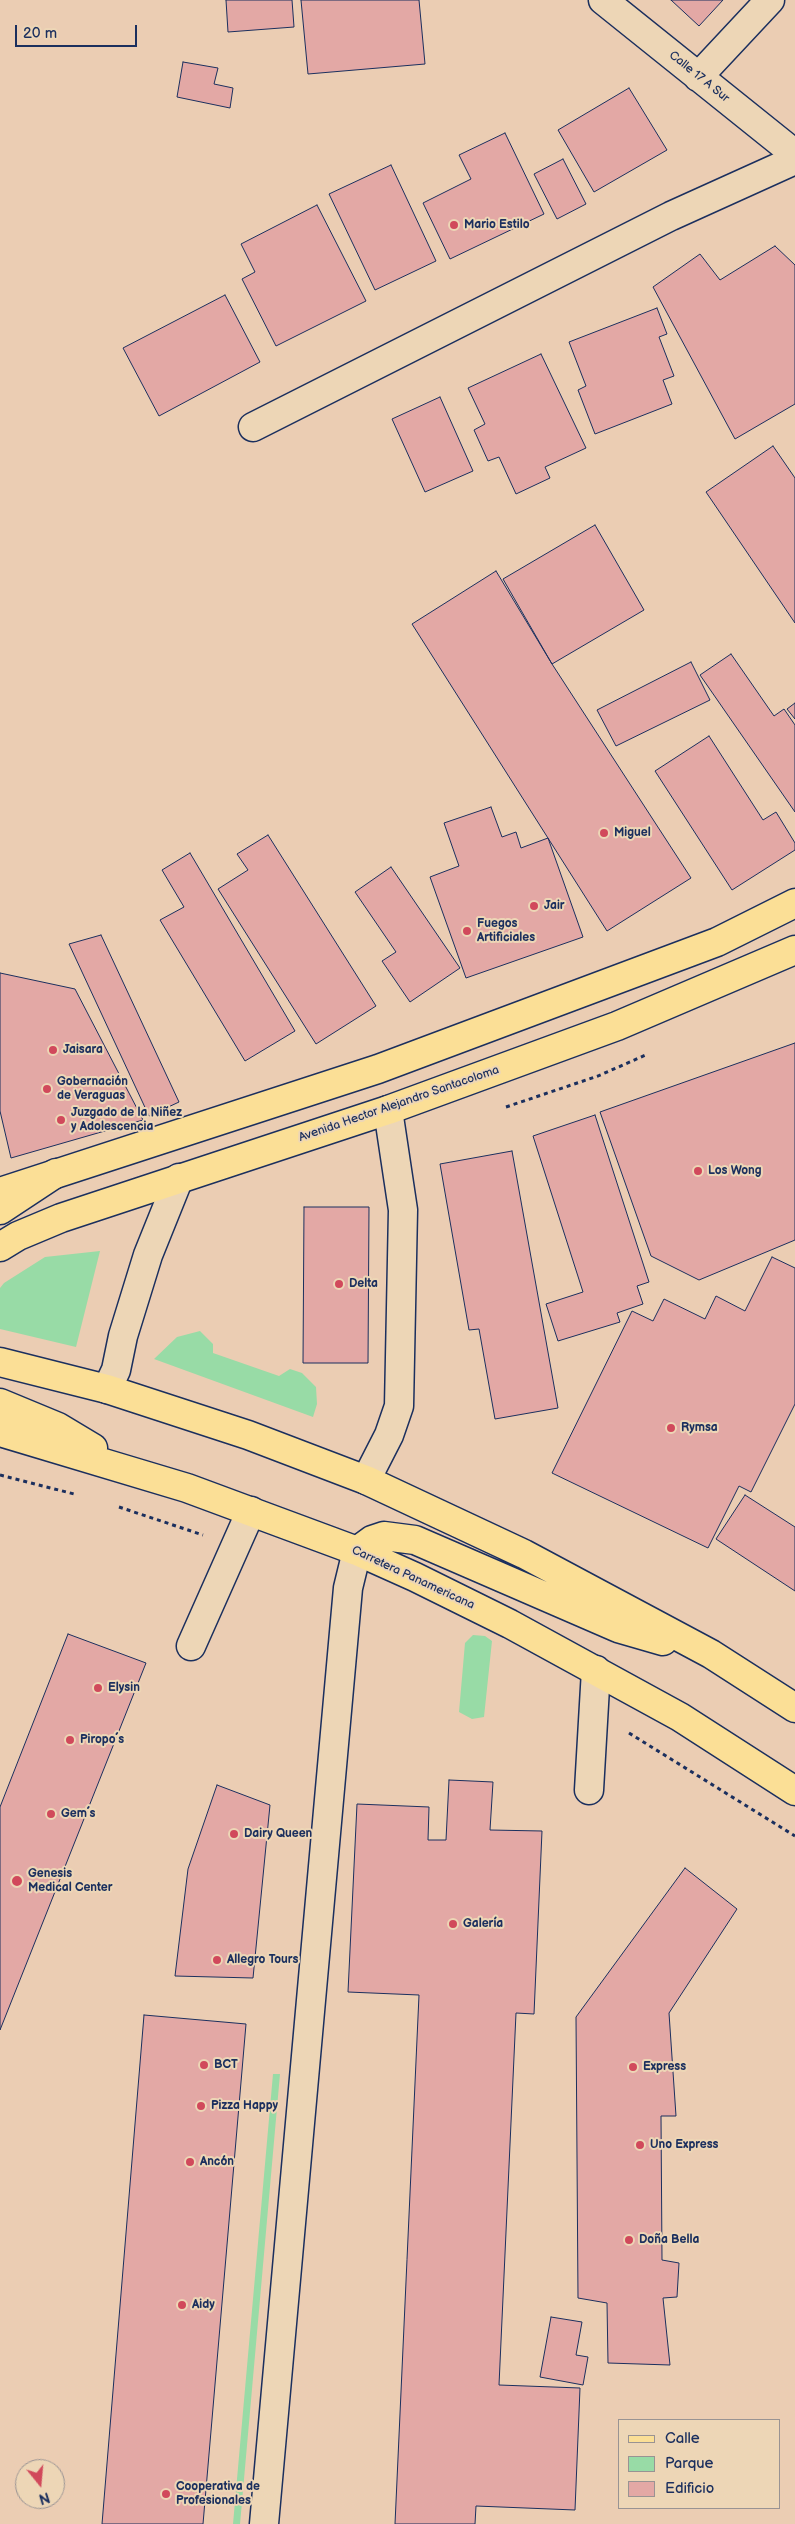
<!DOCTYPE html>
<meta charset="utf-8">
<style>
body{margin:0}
#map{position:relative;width:795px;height:2524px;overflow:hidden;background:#ebcdb3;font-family:"Balsamiq Sans",sans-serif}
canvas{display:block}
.legend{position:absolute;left:618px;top:2419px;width:162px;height:90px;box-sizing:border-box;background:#edd6b6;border:1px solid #999393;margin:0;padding:6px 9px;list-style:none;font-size:15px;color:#1b2f5e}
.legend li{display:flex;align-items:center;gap:10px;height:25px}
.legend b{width:25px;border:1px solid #999393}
.north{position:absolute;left:15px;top:2459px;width:50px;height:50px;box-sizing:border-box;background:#edd6b6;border:1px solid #999393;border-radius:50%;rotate:163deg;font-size:14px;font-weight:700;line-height:20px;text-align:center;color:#1b2f5e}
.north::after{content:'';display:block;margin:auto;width:18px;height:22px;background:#d1495b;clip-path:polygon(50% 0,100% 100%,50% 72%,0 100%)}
.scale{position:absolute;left:15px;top:25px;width:122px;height:22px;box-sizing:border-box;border:2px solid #1b2f5e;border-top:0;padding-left:6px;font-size:15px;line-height:18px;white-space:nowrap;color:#1b2f5e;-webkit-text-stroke:4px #edd6b6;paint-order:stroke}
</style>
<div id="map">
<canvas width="795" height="2524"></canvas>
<ul class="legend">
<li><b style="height:6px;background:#fbdf96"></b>Calle</li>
<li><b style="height:14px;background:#98dba6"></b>Parque</li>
<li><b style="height:14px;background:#e3a8a5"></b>Edificio</li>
</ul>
<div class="north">N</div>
<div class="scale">20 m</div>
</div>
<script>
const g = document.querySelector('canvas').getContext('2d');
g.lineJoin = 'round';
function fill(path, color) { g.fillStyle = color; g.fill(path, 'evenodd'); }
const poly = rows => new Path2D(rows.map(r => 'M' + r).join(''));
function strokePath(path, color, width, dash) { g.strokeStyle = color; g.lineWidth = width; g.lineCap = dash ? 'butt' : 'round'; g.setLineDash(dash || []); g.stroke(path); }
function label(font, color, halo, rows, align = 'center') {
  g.font = font + ' "Balsamiq Sans",sans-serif'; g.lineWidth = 4; g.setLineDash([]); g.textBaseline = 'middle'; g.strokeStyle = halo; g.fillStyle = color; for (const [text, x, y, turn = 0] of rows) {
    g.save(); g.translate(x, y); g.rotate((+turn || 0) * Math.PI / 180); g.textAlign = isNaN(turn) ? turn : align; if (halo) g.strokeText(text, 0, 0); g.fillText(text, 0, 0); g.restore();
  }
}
const green = poly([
 [100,1251,76,1347,0,1329,0,1288,4,1283,45,1257],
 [200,1331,213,1344,213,1353,279,1376,290,1369,302,1373,316,1387,317,1404,313,1417,154,1359,177,1337],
 [473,1635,485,1636,492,1641,484,1717,472,1719,459,1712,465,1643],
 [273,2074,280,2074,240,2524,233,2524]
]);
const building = poly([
 [226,0,292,0,294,27,228,32,226,0],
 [301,0,419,0,425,64,308,74,301,0],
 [671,0,723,0,699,26,671,0],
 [183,62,218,68,214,84,233,88,230,108,177,97,183,62],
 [629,88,667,150,594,192,558,130,629,88],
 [505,133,544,214,450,259,423,203,471,179,459,155,505,133],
 [563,159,586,204,557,219,534,174,563,159],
 [391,165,436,261,375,290,329,194,391,165],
 [317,205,366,301,276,346,242,279,255,272,241,244,317,205],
 [775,246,795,265,795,404,735,439,653,287,700,254,720,280,775,246],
 [225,295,260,362,159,416,123,348,225,295],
 [657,308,667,334,659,337,674,376,663,380,672,404,595,434,578,390,586,386,569,342,657,308],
 [541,354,586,448,545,467,550,478,516,494,499,457,488,461,474,430,485,424,468,388,541,354],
 [440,397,473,471,425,492,392,419,440,397],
 [773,446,795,478,795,623,706,492,773,446],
 [595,525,644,610,552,664,503,579,595,525],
 [496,571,552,664,691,878,607,931,412,624,496,571],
 [731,654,774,716,784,709,795,725,795,812,700,675,731,654],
 [691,662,710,700,616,746,597,710,691,662],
 [795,703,795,719,787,709,795,703],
 [709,736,763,820,776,812,795,843,795,850,732,890,655,771,709,736],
 [491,807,502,837,516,832,521,848,548,838,583,937,466,978,430,877,459,866,444,823,491,807],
 [268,835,376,1006,316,1044,218,889,248,870,237,854,268,835],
 [190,853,295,1031,245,1061,160,920,184,907,162,870,190,853],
 [391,867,460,968,410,1002,382,961,396,952,355,892,391,867],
 [101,935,179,1102,149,1116,69,944,101,935],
 [0,973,75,989,143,1120,11,1158,0,1111,0,973],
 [795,1043,795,1240,699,1280,651,1256,600,1112,795,1043],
 [595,1115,649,1282,637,1286,643,1304,617,1313,620,1322,558,1341,546,1304,583,1292,533,1136,595,1115],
 [512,1151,558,1408,495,1419,479,1329,469,1330,440,1164,512,1151],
 [304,1207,369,1207,368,1363,303,1363,304,1207],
 [772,1257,795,1268,795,1404,751,1492,739,1486,708,1548,552,1473,632,1311,653,1321,664,1299,705,1319,716,1296,745,1311,772,1257],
 [745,1495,795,1527,795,1591,716,1539,745,1495],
 [68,1634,146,1663,0,2030,0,1807,68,1634],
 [449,1780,493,1782,490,1830,542,1831,534,2014,516,2013,499,2385,580,2388,575,2510,476,2506,475,2524,395,2524,419,1995,348,1992,357,1804,429,1807,428,1840,446,1840,449,1780],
 [217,1785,270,1805,253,1978,175,1976,188,1869,217,1785],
 [685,1868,737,1909,669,2013,676,2116,661,2116,662,2260,679,2263,677,2297,663,2298,670,2365,608,2363,607,2303,578,2298,576,2017,685,1868],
 [144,2015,246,2024,203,2524,102,2524,144,2015],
 [551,2317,582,2322,576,2355,588,2357,583,2385,540,2377,551,2317]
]);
const path = poly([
 [506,1107,598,1076,648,1054],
 [0,1475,74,1494],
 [119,1507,203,1535],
 [629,1733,795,1836]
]);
const minor = poly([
 [603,0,795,154],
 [698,77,770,0],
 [253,427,671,216,795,160],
 [107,1389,116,1370,123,1336,148,1255,179,1178],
 [366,1480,389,1435,399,1406,403,1210,388,1110],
 [191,1646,251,1511],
 [589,1790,596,1670],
 [264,2524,348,1588,357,1551]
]);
const major = poly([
 [0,1192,378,1069,717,942,795,903],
 [0,1247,18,1236,61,1218,388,1110,617,1026,795,950]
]);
const highway = poly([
 [0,1210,56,1173],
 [0,1362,107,1389,248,1435,366,1480,524,1554,711,1654,795,1708],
 [0,1403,58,1427,93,1448],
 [0,1432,187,1488,357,1551,415,1577,510,1624,680,1717,795,1791],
 [357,1551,372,1540,384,1536,415,1540,618,1628,663,1641]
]);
const markers = [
 [454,225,5,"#d1495b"],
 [604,833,5,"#d1495b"],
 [534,906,5,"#d1495b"],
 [467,931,5,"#d1495b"],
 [53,1050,5,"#d1495b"],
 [47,1089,5,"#d1495b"],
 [61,1120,5,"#d1495b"],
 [698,1171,5,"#d1495b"],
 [339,1284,5,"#d1495b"],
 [671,1428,5,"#d1495b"],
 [98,1688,5,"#d1495b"],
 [70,1740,5,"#d1495b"],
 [51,1814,5,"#d1495b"],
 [234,1834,5,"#d1495b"],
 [17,1881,6,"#d1495b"],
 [453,1924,5,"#d1495b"],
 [217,1960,5,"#d1495b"],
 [204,2065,5,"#d1495b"],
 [633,2067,5,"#d1495b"],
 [201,2106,5,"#d1495b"],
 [640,2145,5,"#d1495b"],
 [190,2162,5,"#d1495b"],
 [629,2240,5,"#d1495b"],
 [182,2305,5,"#d1495b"],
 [166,2494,5,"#d1495b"]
];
const streetNames = [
 ["Calle 17 A Sur",699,77,39],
 ["Avenida Hector Alejandro Santacoloma",399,1104,-19],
 ["Carretera Panamericana",413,1578,25]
];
const poiNames = [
 ["Mario Estilo",464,225],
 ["Miguel",614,833],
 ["Jair",544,906],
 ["Fuegos",477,924],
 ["Artificiales",477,938],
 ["Jaisara",63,1050],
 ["Gobernación",57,1082],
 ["de Veraguas",57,1096],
 ["Juzgado de la Niñez",71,1113],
 ["y Adolescencia",71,1127],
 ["Los Wong",708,1171],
 ["Delta",349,1284],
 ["Rymsa",681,1428],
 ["Elysin",108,1688],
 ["Piropo´s",80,1740],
 ["Gem´s",61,1814],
 ["Dairy Queen",244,1834],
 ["Genesis",28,1874],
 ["Medical Center",28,1888],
 ["Galería",463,1924],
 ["Allegro Tours",227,1960],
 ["BCT",214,2065],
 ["Express",643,2067],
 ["Pizza Happy",211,2106],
 ["Uno Express",650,2145],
 ["Ancón",200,2162],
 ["Doña Bella",639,2240],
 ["Aidy",192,2305],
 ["Cooperativa de",176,2487],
 ["Profesionales",176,2501]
];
fill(green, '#98dba6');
fill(building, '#e3a8a5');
strokePath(building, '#1b2f5e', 1);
strokePath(minor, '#1b2f5e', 31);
strokePath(major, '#1b2f5e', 31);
strokePath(highway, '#1b2f5e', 31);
strokePath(path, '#1b2f5e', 3, [4, 4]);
strokePath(minor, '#edd6b6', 28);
strokePath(major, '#fbdf96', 28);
strokePath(highway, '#fbdf96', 28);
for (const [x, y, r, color] of markers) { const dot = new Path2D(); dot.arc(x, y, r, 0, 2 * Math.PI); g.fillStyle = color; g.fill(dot); strokePath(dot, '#edd6b6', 2); }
label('12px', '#1b2f5e', '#edd6b6', streetNames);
label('bold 12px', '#1b2f5e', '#edd6b6', poiNames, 'left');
</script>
